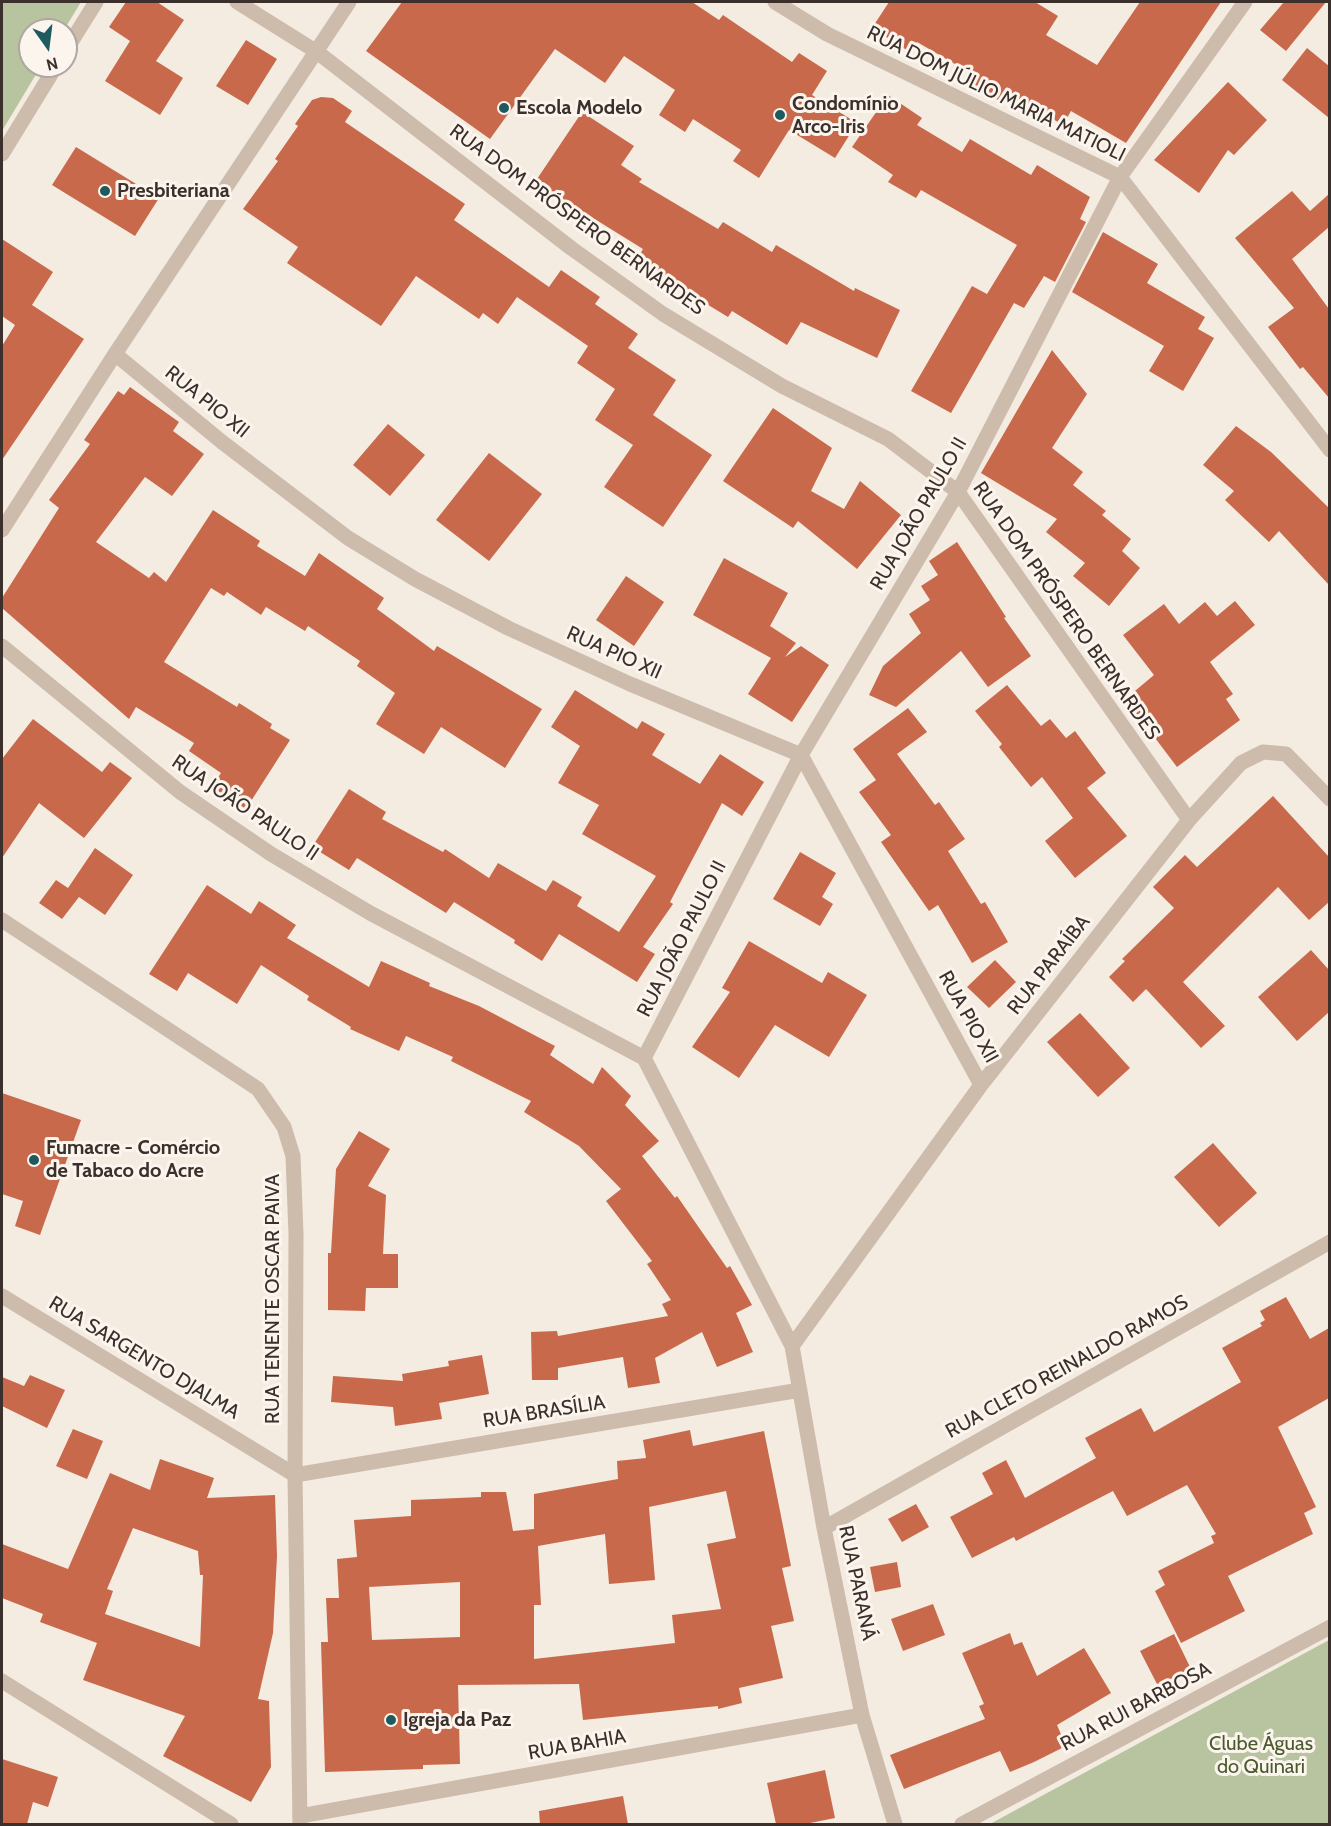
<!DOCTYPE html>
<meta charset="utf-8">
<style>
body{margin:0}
#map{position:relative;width:1331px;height:1826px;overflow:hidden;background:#f4ebe1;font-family:Cabin,sans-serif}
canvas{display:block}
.frame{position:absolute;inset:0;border:3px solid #3b302b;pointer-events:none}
.north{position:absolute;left:18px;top:18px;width:60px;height:60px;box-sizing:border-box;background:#fbf5ee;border:2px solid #aea6a0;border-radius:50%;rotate:166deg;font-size:16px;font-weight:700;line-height:24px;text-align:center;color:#3b302b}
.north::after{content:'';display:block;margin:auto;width:21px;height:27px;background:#1f5a5e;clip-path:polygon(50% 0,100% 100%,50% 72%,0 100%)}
</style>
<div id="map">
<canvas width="1331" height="1826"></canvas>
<div class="frame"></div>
<div class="north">N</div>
</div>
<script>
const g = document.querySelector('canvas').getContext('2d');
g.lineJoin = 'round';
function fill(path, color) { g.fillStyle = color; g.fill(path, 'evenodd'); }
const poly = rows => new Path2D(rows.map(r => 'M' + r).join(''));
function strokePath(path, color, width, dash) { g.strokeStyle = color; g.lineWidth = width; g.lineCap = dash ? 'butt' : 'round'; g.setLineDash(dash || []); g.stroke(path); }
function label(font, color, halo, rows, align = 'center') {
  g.font = font + ' Cabin,sans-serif'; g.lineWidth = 6; g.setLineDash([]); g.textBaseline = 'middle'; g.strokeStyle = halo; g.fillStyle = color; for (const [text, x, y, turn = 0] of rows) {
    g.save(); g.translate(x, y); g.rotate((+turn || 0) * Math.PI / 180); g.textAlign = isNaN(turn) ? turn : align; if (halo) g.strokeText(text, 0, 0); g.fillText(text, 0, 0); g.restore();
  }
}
const green = poly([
 [2,2,81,2,64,30,30,30,30,66,41,66,2,131],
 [1329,1640,1329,1824,990,1824]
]);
const building = poly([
 [126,2,157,2,184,20,156,61,183,78,160,115,105,81,130,41,109,27],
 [402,2,692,2,719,20,723,15,792,62,799,53,827,71,812,95,857,123,835,158,789,130,759,178,733,161,741,150,693,119,685,132,659,115,675,90,624,56,605,83,555,49,490,139,366,51],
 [889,2,1035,2,1058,16,1046,35,1097,65,1140,2,1221,2,1126,143,1071,111,1063,125,1005,91,1000,101,969,84,974,75,917,42,910,52,872,28],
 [1284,2,1326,2,1286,51,1260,30],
 [246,40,277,59,248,105,216,86],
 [1307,48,1329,66,1329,118,1282,80],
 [1228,82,1267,120,1234,155,1228,150,1199,193,1154,160],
 [888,95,922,118,917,125,962,152,970,139,1031,175,1037,165,1090,197,1080,219,1086,222,1055,282,1044,276,1024,308,1014,303,951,413,911,391,972,286,987,294,1017,245,921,190,916,198,888,182,893,175,852,147],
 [321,97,333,98,352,111,345,122,465,204,454,220,549,287,561,270,600,297,595,304,638,334,628,348,676,380,653,415,712,455,663,527,604,487,633,445,595,420,615,389,577,363,588,346,517,297,498,324,483,313,479,319,416,276,381,326,287,263,298,247,243,209,278,161,275,159,298,126,295,124,312,100],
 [582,112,634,146,621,165,642,179,639,182,718,229,723,222,772,252,776,245,854,291,855,288,900,310,877,358,801,322,787,345,732,311,728,317,636,261,643,249,535,182],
 [76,147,159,198,135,236,52,185],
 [1292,191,1310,211,1329,194,1329,227,1292,259,1329,309,1329,398,1303,367,1300,369,1268,327,1294,308,1235,238],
 [1103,232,1158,264,1147,283,1205,317,1198,329,1214,338,1183,391,1149,371,1164,346,1072,292],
 [2,239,53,272,32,305,84,339,2,460,2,346,15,325,2,316],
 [1052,350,1087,394,1052,448,1083,472,1073,485,1106,511,1102,515,1131,539,1122,551,1140,568,1109,606,1073,576,1085,563,1046,532,1057,519,981,473],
 [130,387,179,422,173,431,204,454,172,496,145,477,96,542,149,578,154,572,166,582,213,510,260,541,257,546,305,576,319,553,384,598,377,609,434,651,437,646,542,709,505,768,441,727,424,754,376,724,395,693,357,666,360,661,308,626,305,631,266,607,261,615,227,592,224,596,211,588,164,662,237,707,239,703,272,724,270,728,290,740,246,809,212,787,221,773,189,751,194,743,136,707,129,719,2,608,2,598,59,508,49,500,90,444,84,440,118,391,124,395],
 [773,408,832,448,811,491,844,509,860,481,901,515,857,569,798,521,793,528,723,481],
 [388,424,425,455,390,496,353,465],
 [1236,426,1271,452,1329,508,1329,585,1279,531,1269,542,1225,500,1234,491,1203,465],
 [489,453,542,494,489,561,436,520],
 [957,542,1006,617,1004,618,1031,656,988,687,961,651,896,707,869,695,883,666,921,633,909,614,930,600,921,586,938,575,929,561],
 [724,558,788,593,770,626,796,643,785,657,801,646,829,665,792,722,748,694,771,658,693,615],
 [626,576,664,602,634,646,596,620],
 [1235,601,1255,625,1210,662,1233,694,1226,699,1240,720,1177,767,1140,718,1123,701,1154,675,1123,635,1164,604,1179,624,1205,602,1217,616],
 [1007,685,1041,726,1050,719,1066,738,1075,731,1106,773,1087,788,1127,836,1075,878,1045,841,1073,818,1042,777,1031,787,999,747,1002,744,975,711],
 [575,690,637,729,642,721,665,734,652,755,700,784,720,754,764,782,742,816,722,803,670,902,673,904,643,947,655,954,637,982,559,934,542,961,514,943,515,940,454,902,446,913,357,858,349,870,312,847,349,789,386,812,382,819,443,852,445,849,489,878,498,863,546,891,553,880,582,897,577,906,619,932,656,876,582,834,599,805,558,783,580,746,551,727],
 [908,708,927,732,897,754,935,805,939,802,965,839,948,851,981,904,985,902,1008,942,972,963,938,905,929,911,881,842,891,835,859,792,876,780,853,749],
 [33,719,102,772,110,762,132,778,84,838,39,803,2,858,2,759],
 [1273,796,1329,857,1329,902,1309,920,1278,887,1183,982,1225,1026,1201,1048,1146,989,1133,1002,1109,977,1125,961,1122,959,1174,908,1153,887,1185,855,1197,867],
 [95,848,133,875,105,915,79,897,62,919,39,903,56,880,68,888],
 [800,852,836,873,822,897,833,904,820,926,773,899],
 [207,885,251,914,259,901,296,925,287,938,369,987,381,961,430,983,429,986,479,1006,555,1046,550,1055,593,1084,602,1067,631,1096,625,1105,659,1141,642,1156,675,1198,677,1196,727,1268,730,1266,752,1305,736,1313,753,1352,717,1367,702,1332,655,1358,660,1383,628,1388,623,1357,558,1368,558,1380,532,1380,531,1332,557,1331,558,1336,668,1316,662,1304,671,1300,647,1264,652,1261,606,1201,621,1189,579,1146,524,1112,531,1101,451,1061,453,1057,406,1036,399,1051,350,1029,351,1027,307,1000,309,996,261,965,237,1004,188,973,177,991,149,974],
 [749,941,822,983,828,972,867,995,829,1057,775,1025,739,1078,692,1047,730,992,722,988],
 [1311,950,1329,970,1329,1012,1297,1041,1258,997],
 [995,960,1016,982,989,1008,967,987],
 [1080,1013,1130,1068,1098,1097,1047,1042],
 [2,1093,81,1120,40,1235,15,1226,23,1201,2,1194],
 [359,1131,390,1149,368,1186,386,1195,383,1254,398,1254,398,1288,366,1288,365,1311,328,1310,328,1253,331,1253,336,1169],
 [1213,1143,1257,1193,1219,1227,1174,1177],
 [1286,1297,1310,1339,1329,1328,1329,1398,1278,1427,1316,1507,1304,1513,1313,1534,1228,1576,1245,1611,1181,1643,1155,1591,1165,1585,1158,1571,1214,1543,1211,1536,1216,1534,1187,1485,1127,1516,1113,1491,1016,1541,1014,1537,972,1558,950,1517,993,1494,982,1473,1006,1460,1025,1498,1096,1458,1085,1438,1141,1408,1154,1432,1241,1382,1222,1348,1262,1326,1260,1323,1265,1320,1260,1311],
 [482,1355,489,1394,439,1403,442,1419,395,1426,393,1407,331,1402,333,1376,403,1381,402,1374,449,1366,448,1361],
 [30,1375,65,1390,47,1428,2,1406,2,1377,24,1386],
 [73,1429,103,1441,87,1479,56,1466],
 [690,1430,693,1446,764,1431,791,1566,782,1568,794,1621,771,1626,783,1678,739,1688,742,1703,718,1709,718,1706,583,1720,579,1684,458,1685,460,1764,423,1765,423,1769,325,1772,321,1642,328,1642,326,1598,339,1598,337,1559,357,1557,354,1520,411,1516,411,1500,481,1497,481,1492,506,1492,513,1531,534,1529,534,1494,618,1479,617,1461,646,1458,643,1440],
 [726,1491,736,1538,707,1544,721,1609,672,1615,675,1643,534,1659,534,1605,541,1605,538,1546,605,1534,609,1584,655,1580,649,1507],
 [460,1582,460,1637,372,1640,369,1587],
 [160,1459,214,1478,207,1498,275,1495,277,1556,273,1633,258,1699,269,1701,271,1767,251,1802,163,1756,185,1716,83,1680,97,1643,40,1622,43,1614,2,1598,2,1544,68,1569,110,1473,150,1490],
 [133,1528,198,1551,200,1575,203,1575,200,1647,105,1614,113,1591,107,1589],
 [916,1504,929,1527,902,1542,888,1519],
 [897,1562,901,1587,875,1592,870,1567],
 [933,1604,945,1635,903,1651,891,1619],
 [1010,1633,1014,1645,1022,1642,1037,1676,1084,1648,1111,1693,1057,1725,1066,1746,1034,1762,1010,1772,1000,1751,904,1789,890,1755,985,1719,979,1706,984,1704,962,1653],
 [1174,1634,1191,1669,1158,1686,1140,1651],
 [2,1759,58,1777,48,1807,33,1802,27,1824,2,1824],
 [825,1770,835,1818,805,1824,776,1824,767,1783],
 [623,1796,628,1824,540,1824,539,1811]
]);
const minor = poly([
 [237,2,317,52,571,248,663,314,782,386,888,439,958,492,1189,820],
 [775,2,827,34,1120,177,1330,450],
 [66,50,96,2],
 [2,154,56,66],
 [115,354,222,442,348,538,415,579,508,628,630,684,801,755,981,1085],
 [2,646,180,792,271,854,370,913,644,1058,792,1346,824,1528,862,1715,895,1824],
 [644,1058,801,755,958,492,1120,177,1245,2],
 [2,1296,295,1475,800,1390],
 [792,1346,981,1085,1189,820,1241,763,1263,752,1286,754,1330,799],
 [824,1528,1330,1242],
 [2,1681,231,1824],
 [300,1816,862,1715],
 [962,1824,1330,1627]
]);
const tertiary = poly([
 [2,530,115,354,349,2],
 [2,920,258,1089,284,1127,293,1156,296,1234,295,1475,300,1824]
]);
const markers = [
 [504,108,6,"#1f5a5e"],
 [780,115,6,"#1f5a5e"],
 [105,191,6,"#1f5a5e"],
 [34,1160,6,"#1f5a5e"],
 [391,1720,6,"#1f5a5e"]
];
const streetNames = [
 ["RUA DOM JÚLIO MARIA MATIOLI",996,94,26],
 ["RUA DOM PRÓSPERO BERNARDES",577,220,36],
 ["RUA PIO XII",207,402,39],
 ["RUA JOÃO PAULO II",919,514,-60],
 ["RUA DOM PRÓSPERO BERNARDES",1066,611,55],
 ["RUA PIO XII",614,653,24],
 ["RUA JOÃO PAULO II",245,808,34],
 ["RUA JOÃO PAULO II",682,939,-63],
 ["RUA PARAÍBA",1049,965,-52],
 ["RUA PIO XII",968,1017,61],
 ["RUA TENENTE OSCAR PAIVA",273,1299,-90],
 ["RUA SARGENTO DJALMA",144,1358,31],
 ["RUA CLETO REINALDO RAMOS",1067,1367,-29],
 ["RUA BRASÍLIA",544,1412,-9],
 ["RUA PARANÁ",857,1583,78],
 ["RUA RUI BARBOSA",1136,1707,-28],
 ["RUA BAHIA",577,1745,-10]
];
const poiNames = [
 ["Condomínio",792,104],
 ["Arco-Iris",792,127],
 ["Escola Modelo",516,108],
 ["Presbiteriana",117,191],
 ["Fumacre - Comércio",46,1148],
 ["de Tabaco do Acre",46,1171],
 ["Igreja da Paz",403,1720]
];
const parkNames = [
 ["Clube Águas",1261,1744],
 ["do Quinari",1261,1767]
];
fill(green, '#b8c4a0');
fill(building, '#c8694b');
strokePath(minor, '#cdbbac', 15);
strokePath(tertiary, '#cdbbac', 15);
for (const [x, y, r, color] of markers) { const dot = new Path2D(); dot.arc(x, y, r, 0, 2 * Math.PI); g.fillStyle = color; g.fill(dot); strokePath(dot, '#fbf5ee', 2); }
label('20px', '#3b302b', '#fbf5ee', streetNames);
label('bold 20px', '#3b302b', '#fbf5ee', poiNames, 'left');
label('20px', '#4a5a2e', '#fbf5ee', parkNames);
</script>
